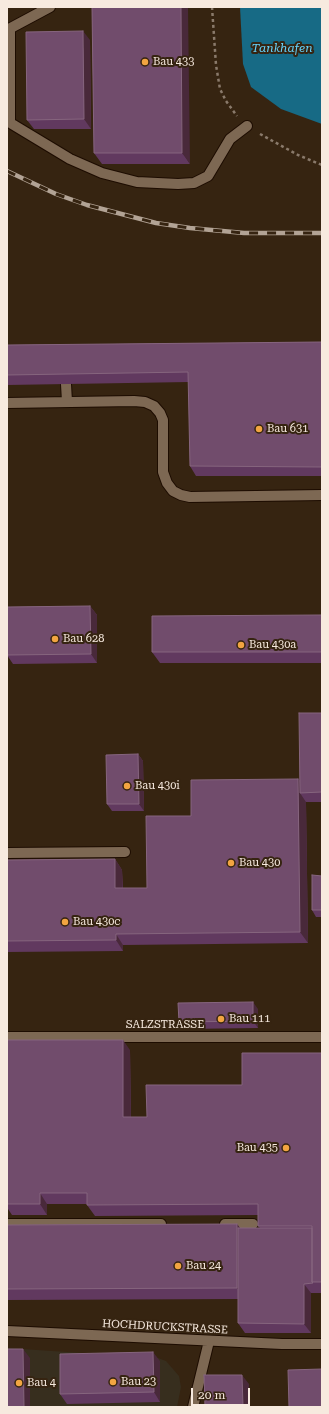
<!DOCTYPE html>
<style>
body{margin:0}
#map{position:relative;width:329px;height:1414px;overflow:hidden;background:#362411;font-family:"Roboto Serif",serif}
canvas{display:block}
.frame{position:absolute;inset:0;border:8px solid #f7eadf;pointer-events:none}
.scale{position:absolute;left:191px;top:1388px;width:59px;height:18px;box-sizing:border-box;border:2px solid #f7eadf;border-top:0;padding-left:5px;font-size:12px;line-height:14px;white-space:nowrap;color:#f7eadf;-webkit-text-stroke:3px #362411;paint-order:stroke}
</style>
<div id="map">
<canvas width="329" height="1414"></canvas>
<div class="frame"></div>
<div class="scale">20 m</div>
</div>
<script>
const g = document.querySelector('canvas').getContext('2d');
g.lineJoin = 'round';
function fill(path, color) { g.fillStyle = color; g.fill(path, 'evenodd'); }
const poly = rows => new Path2D(rows.map(r => 'M' + r).join(''));
function strokePath(path, color, width, dash) { g.strokeStyle = color; g.lineWidth = width; g.lineCap = dash ? 'butt' : 'round'; g.setLineDash(dash || []); g.stroke(path); }
function label(font, color, halo, rows, align = 'center') {
  g.font = font + ' "Roboto Serif",serif'; g.lineWidth = 4; g.setLineDash([]); g.textBaseline = 'middle'; g.strokeStyle = halo; g.fillStyle = color; for (const [text, x, y, turn = 0] of rows) {
    g.save(); g.translate(x, y); g.rotate((+turn || 0) * Math.PI / 180); g.textAlign = isNaN(turn) ? turn : align; if (halo) g.strokeText(text, 0, 0); g.fillText(text, 0, 0); g.restore();
  }
}
const commercial = poly([
 [7,1348,158,1358,166,1361,179,1376,181,1387,177,1407,7,1407]
]);
const water = poly([
 [240,7,322,7,322,124,281,109,251,87,243,64]
]);
const path = poly([
 [212,7,216,65,220,89,226,101,237,116],
 [260,134,298,155,322,165]
]);
const service = poly([
 [7,30,50,7],
 [7,121,70,159,102,173,137,182,178,184,194,183,208,176,230,139,247,126],
 [10,123,10,30],
 [66,384,67,402],
 [7,403,134,401,145,402,154,406,160,413,163,420,163,472,167,483,173,491,181,495,190,497,322,495],
 [7,853,125,852],
 [7,1224,161,1224],
 [225,1224,253,1224]
]);
const minor = poly([
 [7,1037,322,1037],
 [7,1331,282,1344,322,1344],
 [193,1407,209,1341]
]);
const rail = poly([
 [7,171,56,194,87,205,156,223,190,228,244,233,322,233]
]);
const wall = poly([
 [92,7,190,164,102,164,94,153],
 [90,40,91,129,34,129,27,120],
 [322,342,322,476,196,476,190,466,189,382,7,385,7,345],
 [90,606,97,615,97,663,13,664,7,655,7,607],
 [322,615,322,663,160,663,152,652],
 [322,713,322,802,306,802,308,943,123,945,123,951,7,952,7,860,115,859,122,870,123,888,147,888,191,816,298,779,300,781],
 [138,754,143,761,144,811,112,811,107,804],
 [322,876,322,917,316,917,312,910],
 [258,1009,258,1028,183,1029,179,1022],
 [7,1040,130,1050,131,1117,147,1117,242,1085,322,1053,322,1293,311,1293,311,1333,245,1333,238,1323,238,1299,7,1300,7,1225,237,1224,240,1228,260,1228,258,1226,258,1215,95,1216,87,1205,87,1204,47,1204,47,1215,12,1215,8,1209,7,1209],
 [160,1361,160,1402,67,1404,60,1394]
]);
const shadedWall = poly([
 [181,7,188,7,190,164,182,153],
 [83,31,90,40,91,129,84,119],
 [90,606,97,615,97,663,91,654],
 [138,754,143,761,144,811,139,804],
 [298,779,306,790,300,793,306,802,308,943,300,932],
 [115,859,122,870,123,899,115,888],
 [116,934,123,945,123,951,116,940],
 [253,1002,258,1009,258,1028,253,1021],
 [123,1040,130,1050,131,1128,123,1117],
 [40,1193,47,1204,47,1215,40,1204],
 [237,1224,245,1235,245,1299,237,1288],
 [304,1284,311,1293,311,1333,304,1324],
 [23,1349,30,1358,30,1407,24,1407],
 [153,1352,160,1361,160,1402,154,1392],
 [242,1375,249,1384,249,1407,243,1407]
]);
const building = poly([
 [92,7,181,7,182,153,94,153,92,7],
 [83,31,84,119,27,120,26,32,83,31],
 [322,342,322,467,190,466,188,372,7,375,7,345,322,342],
 [90,606,91,654,7,655,7,607,90,606],
 [322,615,322,652,152,652,152,616,322,615],
 [299,713,322,713,322,792,300,793,299,713],
 [138,754,139,804,107,804,106,755,138,754],
 [298,779,300,932,116,934,116,940,7,941,7,860,115,859,115,888,147,888,146,816,191,816,191,780,298,779],
 [312,875,322,876,322,910,312,910,312,875],
 [253,1002,253,1021,179,1022,178,1003,253,1002],
 [7,1040,123,1040,123,1117,147,1117,146,1085,242,1085,242,1053,322,1053,322,1282,312,1282,312,1226,258,1226,258,1204,87,1205,87,1193,40,1193,40,1204,7,1204,7,1040],
 [237,1224,237,1288,7,1289,7,1225,237,1224],
 [238,1228,312,1228,312,1282,313,1283,304,1284,304,1324,238,1323,238,1228],
 [7,1349,23,1349,24,1407,7,1407,7,1349],
 [153,1352,154,1392,60,1394,60,1354,153,1352],
 [322,1369,322,1407,289,1407,288,1370,322,1369],
 [204,1375,242,1375,243,1407,205,1407,204,1375]
]);
const markers = [
 [145,62,4,"#f2a541"],
 [259,429,4,"#f2a541"],
 [55,639,4,"#f2a541"],
 [241,645,4,"#f2a541"],
 [127,786,4,"#f2a541"],
 [231,863,4,"#f2a541"],
 [65,922,4,"#f2a541"],
 [221,1019,4,"#f2a541"],
 [286,1148,4,"#f2a541"],
 [178,1266,4,"#f2a541"],
 [113,1382,4,"#f2a541"],
 [19,1383,4,"#f2a541"]
];
const poiNames = [
 ["Bau 433",153,62],
 ["Bau 631",267,429],
 ["Bau 628",63,639],
 ["Bau 430a",249,645],
 ["Bau 430i",135,786],
 ["Bau 430",239,863],
 ["Bau 430c",73,922],
 ["Bau 111",229,1019],
 ["Bau 435",278,1148,"right"],
 ["Bau 24",186,1266],
 ["Bau 23",121,1382],
 ["Bau 4",27,1383]
];
const streetNames = [
 ["SALZSTRASSE",165,1025],
 ["HOCHDRUCKSTRASSE",165,1327,3]
];
const waterNames = [
 ["Tankhafen",282,48]
];
fill(commercial, '#372e1e');
fill(water, '#176a85');
strokePath(service, '#1d0c00', 12);
strokePath(minor, '#1d0c00', 12);
strokePath(path, '#8a7a6b', 2.5, [3, 3]);
strokePath(service, '#7d6853', 10);
strokePath(minor, '#7d6853', 10);
strokePath(rail, '#b2a395', 4.5);
strokePath(rail, '#362411', 3, [9]);
fill(wall, '#61395f');
fill(shadedWall, '#49293a');
fill(building, '#714c6c');
strokePath(building, '#86657e', 1);
for (const [x, y, r, color] of markers) { const dot = new Path2D(); dot.arc(x, y, r, 0, 2 * Math.PI); g.fillStyle = color; g.fill(dot); strokePath(dot, '#362411', 1.5); }
label('11px', '#f7eadf', '#362411', poiNames, 'left');
label('11px', '#f7eadf', '#362411', streetNames);
label('italic 12px', '#66d4fd', '#362411', waterNames);
</script>
